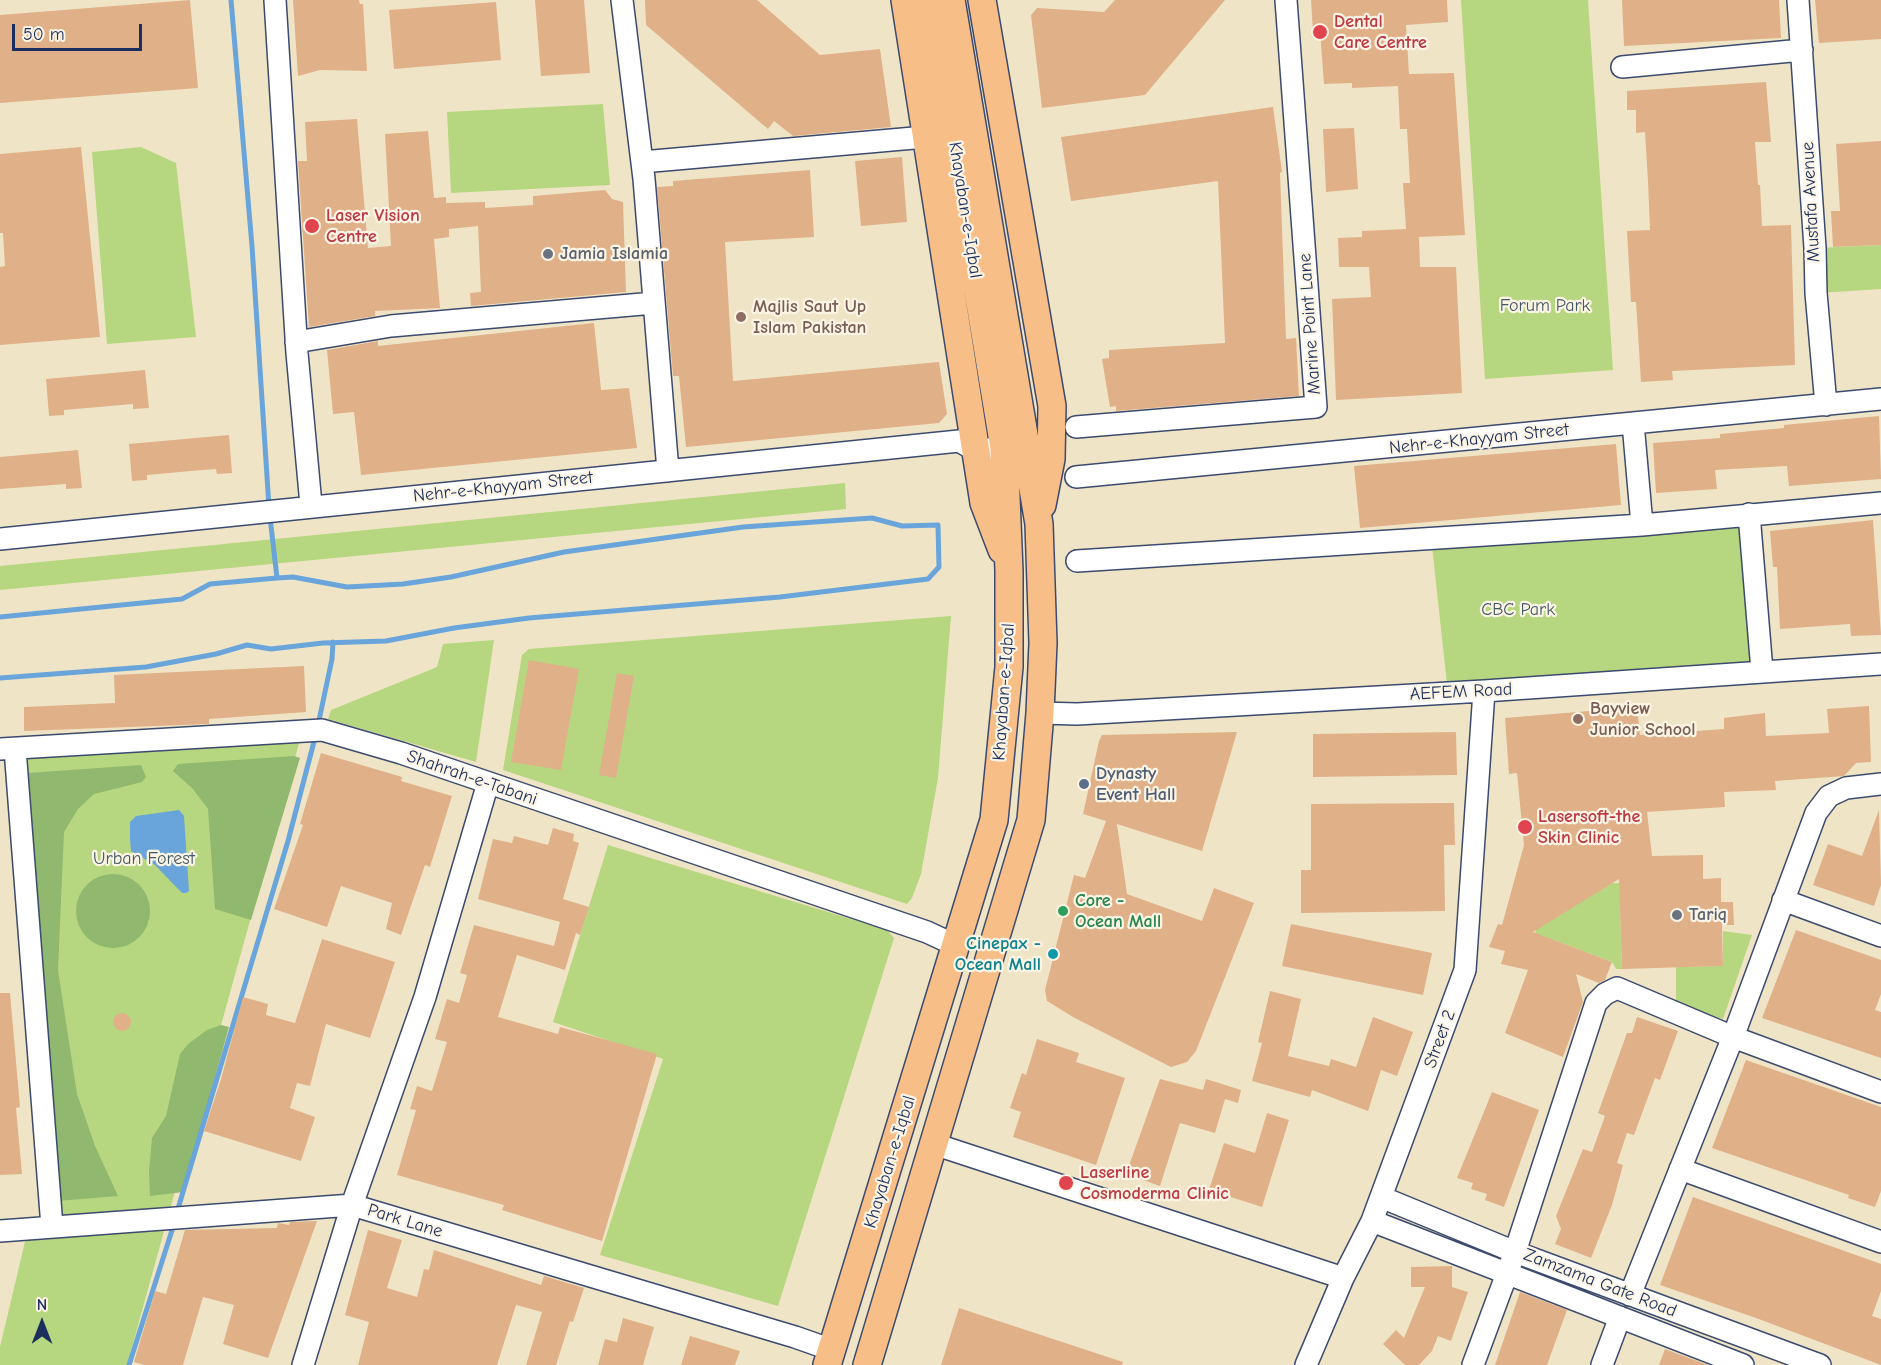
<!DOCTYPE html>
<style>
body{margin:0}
#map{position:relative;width:1881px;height:1365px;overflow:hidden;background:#efe5c6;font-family:"Comic Neue",sans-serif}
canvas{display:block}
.north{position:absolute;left:12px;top:1293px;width:60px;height:60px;-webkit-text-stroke:4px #fcf5e5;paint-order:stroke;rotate:0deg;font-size:16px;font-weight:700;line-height:24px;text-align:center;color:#1b2f5e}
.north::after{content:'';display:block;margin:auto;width:21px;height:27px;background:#1b2f5e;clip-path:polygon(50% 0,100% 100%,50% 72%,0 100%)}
.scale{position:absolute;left:12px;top:24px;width:130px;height:27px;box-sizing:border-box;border:3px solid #1b2f5e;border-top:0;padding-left:8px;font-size:18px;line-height:21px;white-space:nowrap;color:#1b2f5e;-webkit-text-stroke:4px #fcf5e5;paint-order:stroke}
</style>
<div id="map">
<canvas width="1881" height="1365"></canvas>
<div class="north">N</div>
<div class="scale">50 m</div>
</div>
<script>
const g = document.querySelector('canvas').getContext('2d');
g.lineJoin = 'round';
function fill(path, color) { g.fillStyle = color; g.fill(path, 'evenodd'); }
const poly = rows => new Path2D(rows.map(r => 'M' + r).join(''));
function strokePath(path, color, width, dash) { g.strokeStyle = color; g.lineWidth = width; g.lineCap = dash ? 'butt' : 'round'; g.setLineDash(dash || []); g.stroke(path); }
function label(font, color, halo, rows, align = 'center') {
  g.font = font + ' "Comic Neue",sans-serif'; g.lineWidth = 4.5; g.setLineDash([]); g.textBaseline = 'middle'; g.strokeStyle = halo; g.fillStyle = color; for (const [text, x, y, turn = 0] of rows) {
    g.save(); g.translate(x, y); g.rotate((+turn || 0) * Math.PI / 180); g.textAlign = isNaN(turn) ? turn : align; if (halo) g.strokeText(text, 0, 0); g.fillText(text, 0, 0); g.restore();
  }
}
const green = poly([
 [1461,0,1588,0,1613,370,1485,379],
 [603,104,610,185,451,193,447,112],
 [141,147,176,163,196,337,107,344,92,152],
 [1881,245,1881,289,1819,293,1818,248],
 [845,483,846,509,0,590,0,566],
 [1749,514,1762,671,1448,693,1431,537],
 [951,616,938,778,921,874,912,898,907,904,503,770,522,655,529,649],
 [494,640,476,762,328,719,331,710,437,667,443,644],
 [303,729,127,1365,0,1365,0,1347,28,1229,52,1227,15,749],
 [608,845,887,930,894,938,778,1306,600,1255,663,1059,553,1022],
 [1612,883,1639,884,1620,906,1622,969,1616,969,1612,962,1554,940,1546,962,1528,959,1538,922],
 [1723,931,1752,935,1723,1019,1676,1004,1676,967,1723,966]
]);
const forest = poly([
 [294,756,300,758,251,920,215,909,208,809,193,789,173,771,178,764],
 [141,765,146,777,142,782,94,794,78,809,64,832,58,970,77,1094,95,1146,118,1196,57,1201,28,773],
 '76 911a37 37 0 1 1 74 0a37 37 0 1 1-74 0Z',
 [221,1025,229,1027,183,1192,150,1196,149,1172,152,1138,166,1116,180,1054,188,1044,207,1030]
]);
const water = poly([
 [179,810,184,816,189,891,186,893,182,893,155,865,131,851,130,839,130,822,136,816]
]);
const stream = poly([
 [231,0,252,246,269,507],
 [270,517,277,578],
 [0,617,182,599,210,584,277,578,293,577,347,587,403,584,451,577,564,552,743,527,872,518,902,526,938,525,939,567,928,579,780,597,529,618,454,628,386,641,323,643,271,649,247,645,216,654,146,667,0,678],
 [318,725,332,659,333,642],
 [177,1212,288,841,316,734],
 [129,1365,174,1224]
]);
const building = poly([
 [190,0,198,88,0,103,0,15],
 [293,0,359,0,360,4,363,4,367,71,320,70,298,76],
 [535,0,584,0,590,73,541,76],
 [645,0,757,0,820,55,880,49,891,127,793,136,774,121,768,129,646,25],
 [1115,0,1225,0,1145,95,1042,108,1031,15,1037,8,1104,12],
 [1311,0,1447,0,1448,22,1406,25,1409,74,1454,73,1465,235,1419,237,1420,267,1456,267,1462,393,1336,400,1332,299,1371,297,1369,267,1339,267,1338,238,1362,237,1362,231,1406,229,1403,183,1410,183,1407,129,1400,129,1398,86,1352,88,1352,83,1324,84,1320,31,1313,32],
 [1622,0,1779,0,1781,38,1624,46],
 [1815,0,1881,0,1881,39,1819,43],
 [496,2,501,60,394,69,389,10],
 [1766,82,1771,142,1755,142,1758,185,1760,185,1762,226,1791,225,1795,365,1672,371,1673,380,1641,382,1636,302,1631,302,1627,231,1650,230,1648,181,1645,132,1636,133,1636,110,1627,110,1627,91],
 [1273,107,1282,172,1280,173,1286,339,1296,338,1299,396,1116,411,1116,406,1110,407,1102,359,1109,358,1109,350,1225,343,1218,181,1071,201,1061,137],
 [357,119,368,248,391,246,385,134,428,131,434,198,446,197,446,203,485,202,485,208,533,205,533,196,605,190,612,199,623,202,626,292,471,306,470,293,481,292,478,226,449,229,449,237,434,239,440,308,375,311,375,316,309,327,298,161,307,161,305,122],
 [1354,128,1358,189,1326,192,1323,129],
 [1881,141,1881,245,1833,247,1831,211,1840,211,1836,144],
 [81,147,100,337,0,345,0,267,5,266,3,233,0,233,0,154],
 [902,157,907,222,861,226,855,161],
 [810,170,814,237,725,242,733,381,939,362,947,414,939,423,686,447,679,376,673,376,657,187,673,186,673,181],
 [594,323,601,390,629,388,637,448,361,475,354,412,333,414,327,350,378,341,378,346],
 [145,370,149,408,133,409,133,404,64,410,64,415,49,416,46,379],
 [1879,416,1881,479,1789,486,1787,466,1715,470,1717,489,1656,493,1653,443,1720,438,1720,434,1784,428,1784,425],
 [229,435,232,473,217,474,216,469,191,471,147,475,147,480,132,481,129,444],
 [1616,444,1621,505,1360,528,1354,466],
 [78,450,82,488,66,489,66,484,0,489,0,457],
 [1873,520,1881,635,1851,636,1850,624,1780,629,1777,567,1773,567,1770,531],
 [529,660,579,669,561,770,511,762],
 [304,666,306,712,209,719,209,724,24,731,24,707,115,703,114,675],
 [617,673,634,676,616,778,599,775],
 [1869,706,1871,762,1856,763,1844,776,1775,781,1776,790,1724,792,1725,807,1647,812,1652,856,1703,855,1703,879,1721,878,1721,902,1733,902,1734,925,1722,925,1723,966,1622,969,1619,879,1533,932,1612,962,1605,980,1599,983,1576,974,1583,1002,1563,1057,1505,1033,1528,970,1501,964,1505,951,1489,947,1498,924,1502,925,1524,845,1517,773,1509,774,1505,718,1637,707,1640,735,1724,729,1724,718,1765,713,1766,736,1829,733,1827,709],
 [1237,732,1202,851,1117,824,1127,894,1202,921,1214,888,1254,903,1196,1051,1187,1062,1171,1067,1073,1017,1047,1001,1045,990,1074,875,1085,878,1106,821,1083,814,1099,741,1102,735],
 [1456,732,1457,775,1313,777,1313,734],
 [321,753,402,777,401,781,452,796,430,867,425,865,401,935,386,929,392,903,341,886,327,927,274,909,303,825,300,824],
 [1454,803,1455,845,1444,845,1445,911,1301,913,1301,870,1311,870,1311,804],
 [1879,810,1881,885,1874,906,1813,885,1828,844,1862,856],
 [553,828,574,834,573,841,579,843,563,899,589,907,580,935,576,933,565,970,517,955,498,1017,558,1034,560,1027,657,1054,602,1241,502,1210,504,1205,397,1175,416,1110,410,1109,417,1086,432,1091,447,1042,435,1039,447,999,459,1003,467,975,460,973,474,925,554,946,560,922,478,899,493,839,512,843,514,836,548,845],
 [1291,924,1432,953,1423,995,1282,966],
 [1796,930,1881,960,1881,994,1875,1010,1881,1012,1881,1058,1762,1018],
 [322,939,395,962,370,1038,326,1024,310,1086,297,1083,290,1108,315,1117,301,1161,204,1131,221,1079,243,997,268,1004,266,1015,295,1023],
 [1270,991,1301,999,1288,1056,1329,1066,1331,1059,1356,1067,1373,1017,1413,1032,1397,1076,1381,1070,1368,1111,1312,1090,1310,1097,1252,1081,1262,1043,1258,1042],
 [0,993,10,993,20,1107,16,1108,22,1174,0,1175],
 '113 1022a9 9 0 1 1 18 0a9 9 0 1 1-18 0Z',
 [1637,1017,1678,1031,1660,1080,1655,1078,1634,1135,1627,1133,1617,1163,1623,1165,1612,1205,1591,1258,1555,1244,1561,1229,1556,1216,1583,1149,1592,1152,1605,1116,1598,1113,1627,1033,1632,1033],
 [1037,1039,1079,1053,1076,1062,1125,1078,1096,1165,1013,1137,1021,1112,1010,1108,1022,1073,1026,1075],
 [1746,1060,1881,1107,1881,1191,1875,1207,1848,1198,1849,1195,1712,1148],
 [1160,1079,1203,1090,1206,1079,1241,1090,1238,1103,1225,1099,1215,1133,1180,1123,1160,1186,1126,1174],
 [1492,1092,1539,1110,1504,1207,1485,1200,1487,1194,1471,1189,1473,1183,1457,1178],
 [1267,1113,1289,1120,1262,1207,1209,1190,1224,1143,1255,1153],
 [1693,1197,1881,1264,1881,1291,1872,1316,1881,1319,1881,1365,1756,1318,1660,1285],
 [317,1221,268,1358,223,1344,234,1305,203,1297,183,1365,144,1365,134,1362,155,1291,166,1294,185,1230,277,1228,278,1223,289,1225,290,1222],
 [368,1230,402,1240,387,1288,417,1297,424,1269,429,1270,434,1250,541,1285,544,1276,584,1288,573,1322,570,1321,556,1365,526,1365,542,1312,516,1305,497,1365,358,1365,369,1322,345,1315],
 [1452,1266,1452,1287,1468,1292,1451,1341,1438,1336,1432,1351,1419,1365,1405,1365,1383,1344,1396,1330,1404,1338,1425,1287,1411,1287,1411,1267],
 [1520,1292,1567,1310,1547,1365,1495,1365],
 [959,1308,1123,1362,1122,1365,941,1365],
 [623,1318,654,1327,643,1365,598,1365,605,1339,617,1342],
 [690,1336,740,1351,735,1365,681,1365],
 [1665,1349,1708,1365,1659,1365]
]);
const minor = poly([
 [275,0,297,353,311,505],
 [622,0,644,179,668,471],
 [1798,0,1815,248,1816,293,1826,405],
 [1622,67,1802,50],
 [642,162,914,138],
 [296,342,391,326,654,303],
 [1633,423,1642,525],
 [1076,427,1316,407,1286,0],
 [1076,477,1881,399],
 [1749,514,1762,671],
 [0,539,959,441,975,450,1004,448],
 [1077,561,1642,525,1881,503],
 [1040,713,1077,714,1484,691,1881,664],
 [0,749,322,730,401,753,927,932,957,946],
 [15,749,52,1227],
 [1783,900,1881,936],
 [934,1144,1343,1278],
 [1680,1169,1881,1242],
 [1381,1197,1515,1252,1820,1365],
 [1372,1221,1743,1365],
 [0,1231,352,1205,795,1337,832,1350],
 [1630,1295,1733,1037,1816,813,1829,796,1846,788,1881,784],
 [303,1365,352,1205,425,997,488,783],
 [1306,1365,1343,1278,1372,1221,1465,970,1484,691],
 [1473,1365,1515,1252,1596,1003,1605,994,1617,988,1733,1037,1881,1092],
 [1602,1365,1620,1317]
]);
const major = poly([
 [905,0,984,503,1002,550],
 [982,0,1052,406,1051,459,1042,505],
 [827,1365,994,820,1009,667,1009,571,1004,448,930,0],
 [867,1365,1031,820,1040,713,1043,643,1039,524,951,0]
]);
const markers = [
 [1320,32,8,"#e0444e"],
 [312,226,8,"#e0444e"],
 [548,254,6,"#6b7280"],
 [741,317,6,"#8d6e63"],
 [1578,719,6,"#8d6e63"],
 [1084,784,6,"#5c6f8a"],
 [1525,827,8,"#e0444e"],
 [1063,911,6,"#2e9e5b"],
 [1677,915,6,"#6b7280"],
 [1053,954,6,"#0f9aa8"],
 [1066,1183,8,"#e0444e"]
];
const healthNames = [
 ["Dental",1334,22],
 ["Care Centre",1334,43],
 ["Laser Vision",326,216],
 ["Centre",326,237],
 ["Lasersoft-the",1538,817],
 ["Skin Clinic",1538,838],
 ["Laserline",1080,1173],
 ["Cosmoderma Clinic",1080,1194]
];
const streetNames = [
 ["Mustafa Avenue",1811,202,-93],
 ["Khayaban-e-Iqbal",965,210,81],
 ["Marine Point Lane",1310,324,-94],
 ["Nehr-e-Khayyam Street",1479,439,-6],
 ["Nehr-e-Khayyam Street",503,487,-6],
 ["Khayaban-e-Iqbal",1004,692,-86],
 ["AEFEM Road",1461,692,-3],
 ["Shahrah-e-Tabani",472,778,19],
 ["Street 2",1440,1039,-70],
 ["Khayaban-e-Iqbal",890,1162,-73],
 ["Park Lane",405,1221,17],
 ["Zamzama Gate Road",1600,1283,21]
];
const worshipNames = [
 ["Jamia Islamia",560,254],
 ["Tariq",1689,915]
];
const parkNames = [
 ["Forum Park",1545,306],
 ["CBC Park",1518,610],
 ["Urban Forest",144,859]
];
const educationNames = [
 ["Majlis Saut Up",753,307],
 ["Islam Pakistan",753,328],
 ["Bayview",1590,709],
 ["Junior School",1590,730]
];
const serviceNames = [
 ["Dynasty",1096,774],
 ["Event Hall",1096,795]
];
const leisureNames = [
 ["Core -",1075,901],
 ["Ocean Mall",1075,922]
];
const cultureNames = [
 ["Cinepax -",1041,944],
 ["Ocean Mall",1041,965]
];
fill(green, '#b6d77f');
fill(forest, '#90b86e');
fill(water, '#69a5da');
strokePath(stream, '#69a5da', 5);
fill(building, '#e0b089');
strokePath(minor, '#3b4a6e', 24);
strokePath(major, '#3b4a6e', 30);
strokePath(minor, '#fff', 21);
strokePath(major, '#f7be88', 27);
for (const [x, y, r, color] of markers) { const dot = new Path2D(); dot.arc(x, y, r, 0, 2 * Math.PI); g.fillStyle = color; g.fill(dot); strokePath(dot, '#fcf5e5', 2); }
label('bold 18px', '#be3a42', '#fcf5e5', healthNames, 'left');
label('18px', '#1b2f5e', '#fcf5e5', streetNames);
label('bold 18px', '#5b616d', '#fcf5e5', worshipNames, 'left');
label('18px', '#425966', '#fcf5e5', parkNames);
label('bold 18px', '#785e54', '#fcf5e5', educationNames, 'left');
label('bold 18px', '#4e5e75', '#fcf5e5', serviceNames, 'left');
label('bold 18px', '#27864d', '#fcf5e5', leisureNames, 'left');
label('bold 18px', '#0d838f', '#fcf5e5', cultureNames, 'right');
</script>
